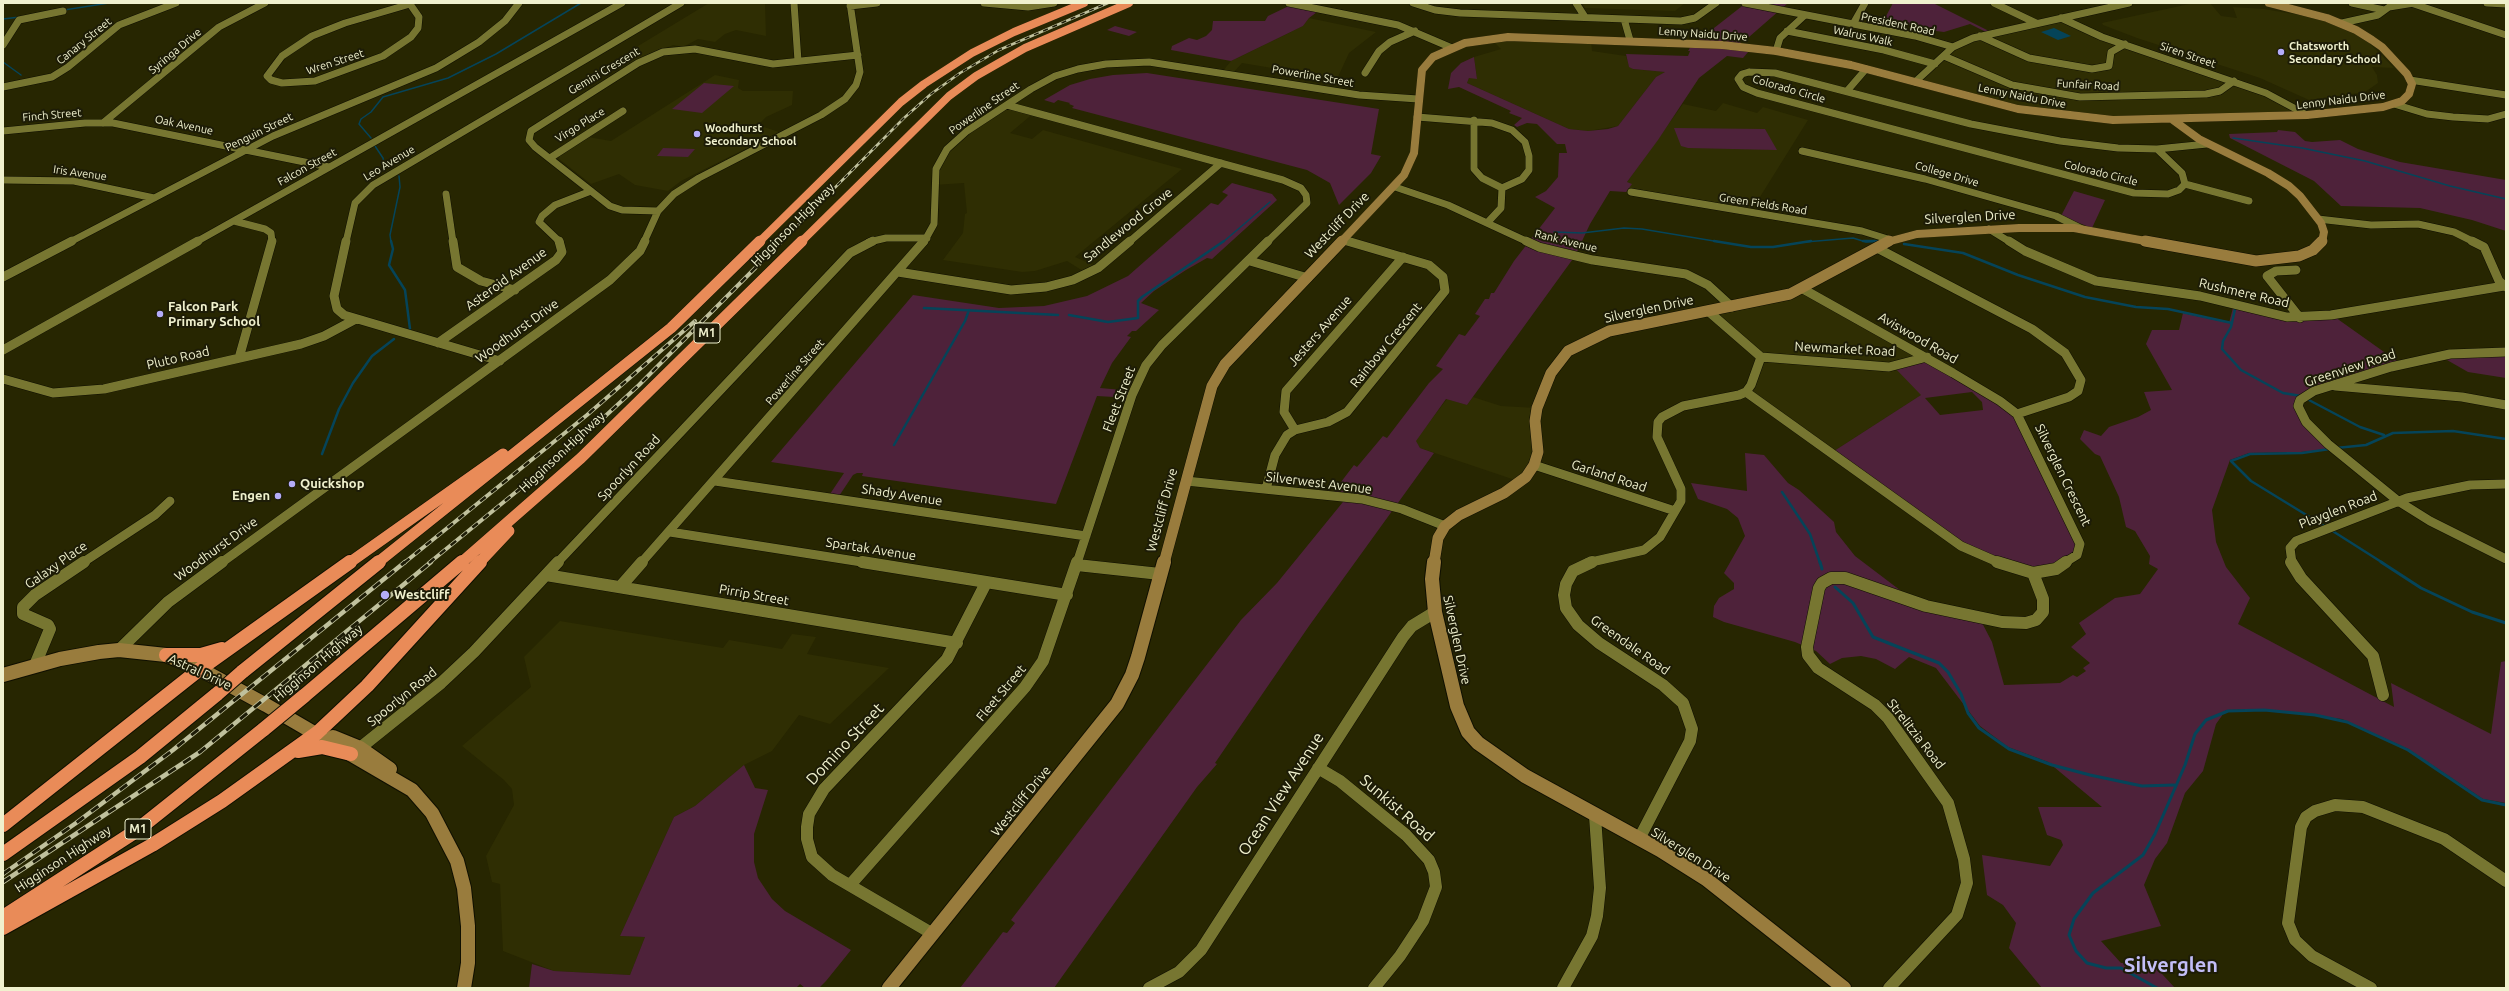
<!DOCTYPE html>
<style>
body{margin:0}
#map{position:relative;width:2509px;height:991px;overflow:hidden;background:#272601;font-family:Ubuntu,sans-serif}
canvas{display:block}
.frame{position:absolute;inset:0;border:4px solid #f0f1ce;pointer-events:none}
</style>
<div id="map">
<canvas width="2509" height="991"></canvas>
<div class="frame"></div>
</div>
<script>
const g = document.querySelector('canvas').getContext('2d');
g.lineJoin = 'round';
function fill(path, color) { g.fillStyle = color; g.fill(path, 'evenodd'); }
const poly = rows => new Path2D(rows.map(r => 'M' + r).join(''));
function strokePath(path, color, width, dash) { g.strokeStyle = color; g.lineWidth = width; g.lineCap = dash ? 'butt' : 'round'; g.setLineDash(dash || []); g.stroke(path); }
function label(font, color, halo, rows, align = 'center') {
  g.font = font + ' Ubuntu,sans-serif'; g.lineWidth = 4; g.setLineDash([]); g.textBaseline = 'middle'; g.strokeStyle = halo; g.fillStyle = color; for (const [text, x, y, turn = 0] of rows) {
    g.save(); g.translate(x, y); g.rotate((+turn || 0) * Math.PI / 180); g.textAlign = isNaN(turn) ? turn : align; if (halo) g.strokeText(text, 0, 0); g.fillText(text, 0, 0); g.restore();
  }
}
const built = poly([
 [709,3,765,3,766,36,736,30,725,34,715,42,698,39,683,47,673,45,633,63,615,60],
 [1582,3,1685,3,1675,11,1585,8],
 [2194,3,2210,3,2221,16,2237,18,2233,7,2264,9,2317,18,2352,32,2369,43,2394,68,2372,67,2377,75,2378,83,2365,92,2309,100,2260,78,2137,38,2103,25,2102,23],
 [1309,18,1376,32,1349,53,1337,79,1242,63,1232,74,1222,72,1231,61,1303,26],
 [2061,18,2076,26,2234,81,2307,115,2147,121,2050,114,1915,82,1963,42],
 [1490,38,1591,39,1592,51,1626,56,1629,66,1633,69,1665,72,1656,77,1618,126,1588,131,1569,129,1467,83,1469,78,1477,78,1474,57,1501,49],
 [715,75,739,80,738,88,743,91,793,91,792,105,766,117,758,125,779,132,681,181,668,191,635,185,619,174,591,184,559,159,560,154,588,137,611,141],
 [1723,103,1757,113,1763,107,1808,120,1750,213,1626,192,1631,184,1627,182,1683,104,1716,111],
 [1007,105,1035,112,1010,133,1032,139,1043,130,1182,169,1075,257,1093,265,1083,271,1067,261,1035,271,1022,272,943,260,963,233,965,214,967,213,964,183,934,185,944,153],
 [1804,289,1927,357,1921,395,1831,453,1750,395,1760,361,1709,311],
 [1473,397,1501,406,1537,408,1538,445,1521,482,1420,448,1415,441,1447,399,1467,405],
 [560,621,723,648,729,640,782,649,792,634,816,637,807,654,889,668,830,724,799,715,772,751,744,765,695,806,674,817,620,936,645,937,630,975,554,971,503,951,500,884,492,882,486,856,514,805,512,789,504,780,462,746,531,687,524,657]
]);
const green = poly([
 [1746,3,1788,3,1749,37,1743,36,1738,40,1749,51,1743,58,1727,56,1699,78,1658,140,1627,182,1632,184,1626,192,1610,191,1590,224,1575,256,1467,405,1446,399,1416,441,1420,448,1434,453,1309,626,1215,763,1217,764,1197,787,1054,988,960,988,1003,932,1007,933,1015,923,1011,920,1241,620,1277,583,1347,497,1331,495,1354,465,1357,467,1383,436,1387,438,1429,383,1443,369,1436,366,1459,334,1465,336,1480,316,1475,314,1485,299,1489,299,1491,293,1494,293,1514,261,1555,208,1535,197,1546,191,1558,177,1559,153,1567,153,1565,144,1557,144,1537,124,1527,123,1517,127,1514,125,1522,118,1509,113,1511,111,1459,87,1448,89,1451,73,1461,63,1474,57,1477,79,1469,78,1467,83,1569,129,1588,131,1608,129,1618,126,1656,77,1665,72,1633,69,1629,67,1626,54,1688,56,1690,51,1688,51,1691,46],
 [1893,3,1933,3,1989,31,1986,32,1970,24,1944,32,1936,31,1884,20],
 [1293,4,1321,9,1309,18,1303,26,1231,61,1171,50,1172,46,1189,38,1197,40,1206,36,1212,30,1213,21,1265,21,1268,16],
 [1115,26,1137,32,1129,36,1107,30],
 [1147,73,1379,109,1371,154,1381,156,1371,173,1339,205,1330,183,1307,170,1072,108,1074,106,1069,104,1070,103,1058,100,1054,103,1044,100,1070,85,1090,79,1113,75],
 [704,83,734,86,702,113,672,109],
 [1674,128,1765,129,1777,150,1688,148,1681,146],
 [2278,130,2295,132,2305,141,2312,142,2340,140,2358,149,2400,162,2506,180,2506,231,2472,220,2420,208,2341,206,2314,181,2230,138,2229,134,2277,132],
 [663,148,695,149,688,157,657,156],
 [1232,183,1272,194,1277,200,1212,259,1207,258,1186,270,1154,291,1141,303,1159,310,1136,331,1132,331,1127,336,1131,337,1112,363,1100,388,1134,391,1131,398,1097,396,1056,504,862,476,863,473,857,473,853,475,837,499,828,497,844,473,771,462,913,295,999,308,1044,306,1087,296,1128,276,1211,203,1218,205,1228,195,1222,192],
 [2074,191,2105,200,2092,228,2061,216],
 [2234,304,2265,313,2332,315,2401,364,2370,373,2296,403,2333,449,2301,452,2249,453,2230,460,2212,510,2216,542,2226,567,2250,598,2238,624,2394,707,2391,683,2491,734,2501,662,2506,661,2506,803,2483,799,2408,749,2342,719,2263,709,2226,710,2216,724,2203,771,2185,793,2167,843,2155,859,2144,885,2161,926,2101,941,2121,963,2151,962,2175,988,2042,988,2009,948,2016,923,2003,905,1987,895,1982,855,2050,866,2063,845,2061,840,2047,835,2038,807,2102,807,2048,762,2008,747,1980,726,1936,668,1909,657,1895,669,1876,659,1861,656,1842,658,1830,664,1816,651,1795,642,1724,622,1713,617,1714,606,1719,598,1734,589,1734,583,1724,573,1745,536,1738,518,1727,509,1698,499,1691,483,1747,491,1745,453,1764,455,1788,483,1799,490,1834,522,1836,532,1855,556,1917,603,1979,617,1992,642,2004,685,2060,683,2073,675,2077,677,2086,671,2083,668,2090,663,2071,647,2086,634,2079,623,2115,598,2140,594,2158,569,2149,564,2150,556,2135,531,2126,527,2119,497,2100,456,2095,454,2080,439,2084,430,2101,436,2109,427,2138,417,2151,410,2144,392,2172,390,2146,344,2152,330,2179,330,2183,313,2229,323],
 [2506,352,2506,378,2468,372,2440,356],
 [1927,357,2013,410,2080,548,2049,572,1985,559,1831,453,1921,395,1894,367],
 [1972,392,1982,402,1983,410,1940,415,1925,398],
 [744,765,755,788,768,790,754,834,754,862,758,878,772,899,785,911,851,950,826,981,819,988,805,988,800,984,796,988,529,988,532,964,554,971,630,975,645,937,620,936,674,817,695,806]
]);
const water = poly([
 [2054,28,2071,36,2058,40,2041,32]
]);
const streamFar2 = poly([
 [64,10,109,3],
 [3,19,20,17],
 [3,62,21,75],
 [371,138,359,124,361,119,371,112,383,97,448,78,496,54,581,3],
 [2233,138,2302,148,2365,161,2450,186,2506,199],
 [375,146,383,158,385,167],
 [1554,232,1582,233,1624,228,1642,229,1720,242],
 [391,242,390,235,400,187,399,176],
 [1223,242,1270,202],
 [1805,242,1853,238,1866,242],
 [1867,242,1880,241]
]);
const streamFar1 = poly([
 [391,241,393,249,389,265,405,290,410,329],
 [1714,241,1751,247,1773,247,1811,241],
 [1863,241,1880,241],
 [1904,244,1963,253,2018,275,2085,297,2136,307,2168,309,2232,323],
 [924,308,1058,315],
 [2235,309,2231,327,2223,341,2222,349,2241,370,2283,393,2301,396],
 [1069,315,1108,322,1138,318,1138,301,1142,297,1224,241],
 [2307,399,2360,427,2384,435],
 [894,445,965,321,969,310],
 [2336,448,2366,445,2393,433,2453,431,2506,439],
 [322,454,339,409,353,383,372,356,394,339],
 [1782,492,1810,534,1820,563],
 [2326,527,2251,481,2231,461,2250,454,2302,453,2330,449],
 [2331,530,2383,563]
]);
const stream = poly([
 [1820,562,1822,569],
 [2381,562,2421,588,2472,612,2506,623],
 [1835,587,1853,603,1873,637,1939,663,1948,672,1961,694,1968,713,1979,728,2009,749,2052,765,2090,775,2142,786,2174,785],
 [2157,988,2121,968,2106,968,2087,963,2076,951,2069,935,2074,919,2093,893,2143,855,2155,834,2185,765,2195,734,2206,720,2228,711,2264,710,2315,715,2347,722,2408,750,2482,800,2506,805]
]);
const streetFar2 = poly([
 [794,3,798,61],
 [984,3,1028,7,1054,3],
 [1289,3,1398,25,1452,48],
 [1413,3,1435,10,1460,13,1681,21,1695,18,1716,3],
 [1576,3,1585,17],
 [1745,3,1915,36,1953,47],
 [1994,3,2036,23],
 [2352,3,2384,10],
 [2411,3,2506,35],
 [2487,3,2506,4],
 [410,4,419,17,418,28,411,37,383,56,315,81,282,83,271,80,267,76,282,56,312,36,345,23,410,4],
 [850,6,877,3],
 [2061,18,2102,37,2266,93,2307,115],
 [1624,19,1630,40],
 [2342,23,2378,15,2389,7,2414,3],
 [1853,24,1865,3],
 [1787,31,1884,50,1935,64],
 [1980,36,2029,58,2092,69,2109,66,2111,52,2125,44],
 [3,45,19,20,63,11],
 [1776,51,1780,38,1805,15],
 [1944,56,2012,85,2080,97,2206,94,2220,91,2234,81],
 [1749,72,1775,73,1971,124,2060,141,2118,148,2157,149,2182,173,2185,184,2179,190,2168,194,2134,193,1757,93,1743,87,1738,79,1742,74,1749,72],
 [1365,73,1379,51,1390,42,1415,31],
 [2410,80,2506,95],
 [1915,82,1953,47,1973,38,2129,3],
 [3,87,52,77,68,67,119,25,176,3],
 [1847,91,1866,69],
 [2394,104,2427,114,2453,117,2488,119,2506,114],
 [1007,105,1283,180,1301,188,1306,195,1307,203,1267,242],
 [1417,117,1492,123,1512,130,1525,142,1529,156,1529,170,1522,179,1502,188,1501,208,1487,223],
 [1474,120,1474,169,1482,178,1502,188],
 [103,123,219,27,265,3],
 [3,131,85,123,113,123,329,167],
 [2157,149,2207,144],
 [1802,151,1925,179,2056,216,2082,229],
 [550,158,623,111],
 [3,180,74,181,154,198],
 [2185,184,2249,201],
 [1395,187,1448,205,1528,242],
 [1631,192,1862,231,1891,240],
 [446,194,453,242],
 [658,211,622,210,610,206,535,147,529,140,531,131,638,63,663,52,695,49,773,64,858,55],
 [2318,219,2371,225,2418,224,2454,232,2474,242],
 [234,221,265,229,271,233,272,242],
 [1989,229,2010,242],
 [1344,240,1351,242],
 [70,242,273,136,436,68,479,42,505,21,519,3],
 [196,242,622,3],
 [346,242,355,203,373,185,681,3],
 [560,242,539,222,542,216,555,205,591,191],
 [644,242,658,211,674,194,699,178,821,115,845,99,856,85,860,72,850,3],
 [869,242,886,238,927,238],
 [924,242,934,224,936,169,947,149,967,131,1031,89,1055,76,1078,69,1106,64,1149,62,1359,95,1418,99],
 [1129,242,1221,163]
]);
const streetFar1 = poly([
 [346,241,334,296,337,309,344,315,500,361],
 [453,241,457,267,481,281,515,290],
 [1526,241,1539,247,1593,260,1686,274,1708,285,1732,307],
 [2009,241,2025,251,2096,281,2200,296,2287,317,2331,315,2504,286],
 [2472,241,2484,247,2499,281,2506,287],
 [1877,248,2032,329,2065,353,2081,380,2078,391,2069,397,2017,414],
 [1250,261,1308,278],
 [2296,270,2276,271,2267,276,2300,318],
 [898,272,1011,290,1046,287,1073,280,1098,268,1130,241],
 [3,277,72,241],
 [1803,289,1953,373,2000,401,2017,414,2080,544,2077,555,2064,563],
 [438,343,556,260,562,252,559,241],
 [3,350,198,241],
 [2506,352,2450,354,2391,367,2314,391,2300,400,2298,406,2306,422,2328,444,2398,501,2430,521,2506,559],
 [1761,357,1889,367,1927,357],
 [239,358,272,241],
 [3,379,53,393,104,389,301,344,324,336,354,320],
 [2335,386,2462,397,2506,405],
 [1746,392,1961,546,2000,563],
 [1295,430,1284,412,1286,391,1403,257],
 [1534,465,1675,511],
 [715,481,1086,536],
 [1186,481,1362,499,1402,509,1445,526],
 [1266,489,1275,455,1287,435,1295,430,1328,422,1347,412,1445,291,1443,277,1429,265,1347,241],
 [670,532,868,563],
 [82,563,155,515,170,501],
 [221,563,610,280,640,251,645,241],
 [557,563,850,253,873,241],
 [641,563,924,241],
 [1077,563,1132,395,1146,365,1162,345,1268,241],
 [1587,563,1644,550,1660,537,1681,501,1681,489,1657,437,1658,422,1662,417,1683,406,1739,395,1746,392,1751,385,1761,357,1708,311],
 [2292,563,2290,548,2296,541,2407,498,2470,485,2506,484]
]);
const street = poly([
 [862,562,1067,595],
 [1592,562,1573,571,1566,584,1564,595,1566,608,1578,625,1599,643,1663,685,1683,703,1692,729,1690,741,1639,839],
 [1997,562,2033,573,2056,569,2066,562],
 [2291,562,2301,578,2373,656,2383,695],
 [1077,565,1160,574],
 [546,575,957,643],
 [621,586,642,562],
 [119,650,168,602,222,562],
 [35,665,50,629,48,625,23,614,23,607,35,595,84,562],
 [360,748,441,683,474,652,558,562],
 [1318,768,1340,781,1406,835,1429,860,1434,872,1436,887,1423,921,1400,956,1374,988],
 [850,885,1025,687,1043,661,1077,562],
 [933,934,832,875,812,857,807,839,807,827,809,814,824,789,947,659,986,583],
 [1149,988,1179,972,1201,950,1403,637,1412,626,1435,612],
 [1563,988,1592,936,1597,916,1600,888,1595,816],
 [1889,988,1957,915,1967,883,1964,859,1948,803,1888,718,1875,705,1818,668,1808,655,1807,647,1819,588,1822,583,1831,578,1845,578,1926,606,2002,622,2026,623,2036,620,2043,612,2043,599,2033,573],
 [2371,988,2312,956,2295,940,2288,923,2301,827,2306,817,2315,811,2335,805,2363,807,2444,839,2506,881]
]);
const secondaryFar2 = poly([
 [2173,120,2199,139,2268,173,2289,186,2300,196,2321,223,2324,232,2322,242],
 [1341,242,1404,175,1414,153,1422,70,1433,57,1465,43,1508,37,1722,45,1776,51,1851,65,2018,109,2113,120,2307,115,2383,107,2402,101,2409,94,2412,84,2407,74,2382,47,2372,40,2356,30,2327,18,2269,3],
 [1887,242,1917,234,2019,228,2074,228,2151,242]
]);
const secondaryFar1 = poly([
 [2145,241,2256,261,2299,256,2313,250,2322,241],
 [1164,563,1212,386,1225,364,1342,241],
 [1434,563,1438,538,1445,526,1459,515,1504,493,1526,477,1534,465,1538,452,1535,421,1537,408,1551,373,1568,351,1609,331,1790,294,1889,241]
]);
const secondary = poly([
 [1434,562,1432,579,1435,612,1457,706,1468,732,1478,743,1525,776,1660,850,1706,879,1844,988],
 [3,675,60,659,99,652,119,650,166,655,200,669,266,705,412,790,432,813,457,861,464,888,468,926,468,963,464,988],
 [333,737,360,748,390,769],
 [889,988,1117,704,1132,675,1138,657,1164,562]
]);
const highwayFar2 = poly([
 [759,242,901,102,924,84,972,53,1014,32,1084,3],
 [801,242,949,96,976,76,1025,48,1129,3]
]);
const highwayFar1 = poly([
 [349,563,503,454],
 [377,563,671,328,760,241],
 [461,563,581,458,802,241],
 [479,563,509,531]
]);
const highway = poly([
 [166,655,201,655,222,649],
 [242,672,379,562],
 [304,696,462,562],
 [298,751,322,747,351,754],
 [3,825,200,669,350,562],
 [3,854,140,757,217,694],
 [3,917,136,831,264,729],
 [3,928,152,845,222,801,317,733,367,686,480,562]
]);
const railFar2 = poly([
 [781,242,904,118,931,94,960,73,999,50,1108,3]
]);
const railFar1 = poly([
 [404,563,587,415,695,321],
 [429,563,576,443,639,385,782,241]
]);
const rail = poly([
 [3,874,76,823,173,750,405,562],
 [3,882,200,752,431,562]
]);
const highwayBridge = poly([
 [217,694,242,672],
 [264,729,304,696]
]);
const markers = [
 [2281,52,4,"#b4acf9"],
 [697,134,4,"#b4acf9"],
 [160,314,4,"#b4acf9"],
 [292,484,4,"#b4acf9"],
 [278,496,4,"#b4acf9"],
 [385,595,5,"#b4acf9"]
];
const farStreetnames = [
 ["President Road",1898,24,12],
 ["Lenny Naidu Drive",1703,34,4],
 ["Walrus Walk",1863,36,12],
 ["Canary Street",84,41,-39],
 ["Syringa Drive",175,51,-40],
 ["Siren Street",2188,55,19],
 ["Wren Street",335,62,-18],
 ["Gemini Crescent",604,71,-31],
 ["Powerline Street",1313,76,10],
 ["Funfair Road",2088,85,3],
 ["Colorado Circle",1789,89,16],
 ["Lenny Naidu Drive",2022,96,11],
 ["Lenny Naidu Drive",2341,100,-7],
 ["Powerline Street",984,108,-35],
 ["Finch Street",52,115,-5],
 ["Oak Avenue",184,125,12],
 ["Virgo Place",580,125,-32],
 ["Penguin Street",259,132,-26],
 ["Leo Avenue",389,163,-31],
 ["Falcon Street",307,167,-29],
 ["Iris Avenue",80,173,8],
 ["Colorado Circle",2101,173,14],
 ["College Drive",1947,174,16],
 ["Green Fields Road",1763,204,9],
 ["Rank Avenue",1566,241,14],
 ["Powerline Street",795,372,-49]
];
const farPoinames = [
 ["Chatsworth",2289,46],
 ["Secondary School",2289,59],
 ["Woodhurst",705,128],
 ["Secondary School",705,141]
];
const shields = [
 [707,333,26],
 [138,829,26]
];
const shieldNames = [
 ["M1",707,333],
 ["M1",138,829]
];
const streetNames = [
 ["Silverglen Drive",1970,217,-3],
 ["Higginson Highway",793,225,-45],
 ["Sandlewood Grove",1128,225,-39],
 ["Westcliff Drive",1337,225,-46],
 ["Asteroid Avenue",506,279,-36],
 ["Rushmere Road",2244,293,13],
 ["Silverglen Drive",1649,309,-12],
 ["Woodhurst Drive",517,331,-36],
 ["Jesters Avenue",1320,331,-49],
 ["Aviswood Road",1918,338,30],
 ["Rainbow Crescent",1386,345,-51],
 ["Newmarket Road",1845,349,3],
 ["Pluto Road",178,358,-13],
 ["Greenview Road",2350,368,-18],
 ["Fleet Street",1119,399,-69],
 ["Higginson Highway",562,452,-43],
 ["Spoorlyn Road",629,468,-47],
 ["Silverglen Crescent",2063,475,64],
 ["Garland Road",1609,476,18],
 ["Silverwest Avenue",1319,483,7],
 ["Shady Avenue",902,495,9],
 ["Westcliff Drive",1162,510,-75],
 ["Playglen Road",2338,510,-21],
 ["Woodhurst Drive",216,549,-36],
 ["Spartak Avenue",871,549,9],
 ["Galaxy Place",56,565,-35],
 ["Pirrip Street",754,595,10],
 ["Silverglen Drive",1457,640,78],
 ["Greendale Road",1630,645,35],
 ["Higginson Highway",318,663,-40],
 ["Astral Drive",200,672,25],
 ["Fleet Street",1001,693,-50],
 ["Spoorlyn Road",402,697,-39],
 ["Strelitzia Road",1916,734,52],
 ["Westcliff Drive",1021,801,-51],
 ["Silverglen Drive",1691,855,32],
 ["Higginson Highway",63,859,-33]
];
const poiNames = [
 ["Falcon Park",168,307],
 ["Primary School",168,322],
 ["Quickshop",300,484],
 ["Engen",270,496,"right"],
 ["Westcliff",394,595]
];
const nearStreetnames = [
 ["Domino Street",845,744,-47],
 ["Ocean View Avenue",1281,794,-57],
 ["Sunkist Road",1397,808,41]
];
const nearDistrictnames = [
 ["Silverglen",2171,965]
];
fill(built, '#2f2e03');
fill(green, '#4e223a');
fill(water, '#054459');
strokePath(streamFar2, '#054459', 1.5);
strokePath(streamFar1, '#054459', 2.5);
strokePath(stream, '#054459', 3);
strokePath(streetFar2, '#0f0f00', 8);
strokePath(streetFar1, '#0f0f00', 10);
strokePath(street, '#0f0f00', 13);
strokePath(secondaryFar2, '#0f0f00', 8);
strokePath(secondaryFar1, '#0f0f00', 12);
strokePath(secondary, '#0f0f00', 16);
strokePath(highwayFar2, '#0f0f00', 8);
strokePath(highwayFar1, '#0f0f00', 12);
strokePath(highway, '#0f0f00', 16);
strokePath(streetFar2, '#777631', 7);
strokePath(streetFar1, '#777631', 9);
strokePath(street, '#777631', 12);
strokePath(secondaryFar2, '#997c3d', 8);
strokePath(secondaryFar1, '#997c3d', 11);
strokePath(secondary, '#997c3d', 14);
strokePath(highwayFar2, '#e98b58', 8);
strokePath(highwayFar1, '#e98b58', 11);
strokePath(highway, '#e98b58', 14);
strokePath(railFar2, '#c0c19d', 2.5);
strokePath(railFar1, '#c0c19d', 4);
strokePath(rail, '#c0c19d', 4.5);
strokePath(railFar2, '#1d1c07', 1.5, [5]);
strokePath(railFar1, '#1d1c07', 2.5, [7]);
strokePath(rail, '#1d1c07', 3, [9]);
strokePath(highwayBridge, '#0f0f00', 16, []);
strokePath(highwayBridge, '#e98b58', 14);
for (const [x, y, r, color] of markers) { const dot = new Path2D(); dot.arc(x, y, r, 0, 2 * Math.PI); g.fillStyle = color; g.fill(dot); strokePath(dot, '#1d1c07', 1.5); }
label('11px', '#f0f1ce', '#1d1c07', farStreetnames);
label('bold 11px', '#f0f1ce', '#1d1c07', farPoinames, 'left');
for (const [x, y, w] of shields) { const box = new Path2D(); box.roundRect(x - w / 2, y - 10, w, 20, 3); g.fillStyle = '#1d1c07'; g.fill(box); strokePath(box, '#f0f1ce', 1); }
label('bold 12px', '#f0f1ce', null, shieldNames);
label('13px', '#f0f1ce', '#1d1c07', streetNames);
label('bold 13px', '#f0f1ce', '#1d1c07', poiNames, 'left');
label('16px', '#f0f1ce', '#1d1c07', nearStreetnames);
label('bold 20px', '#c3bef7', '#1d1c07', nearDistrictnames);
</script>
